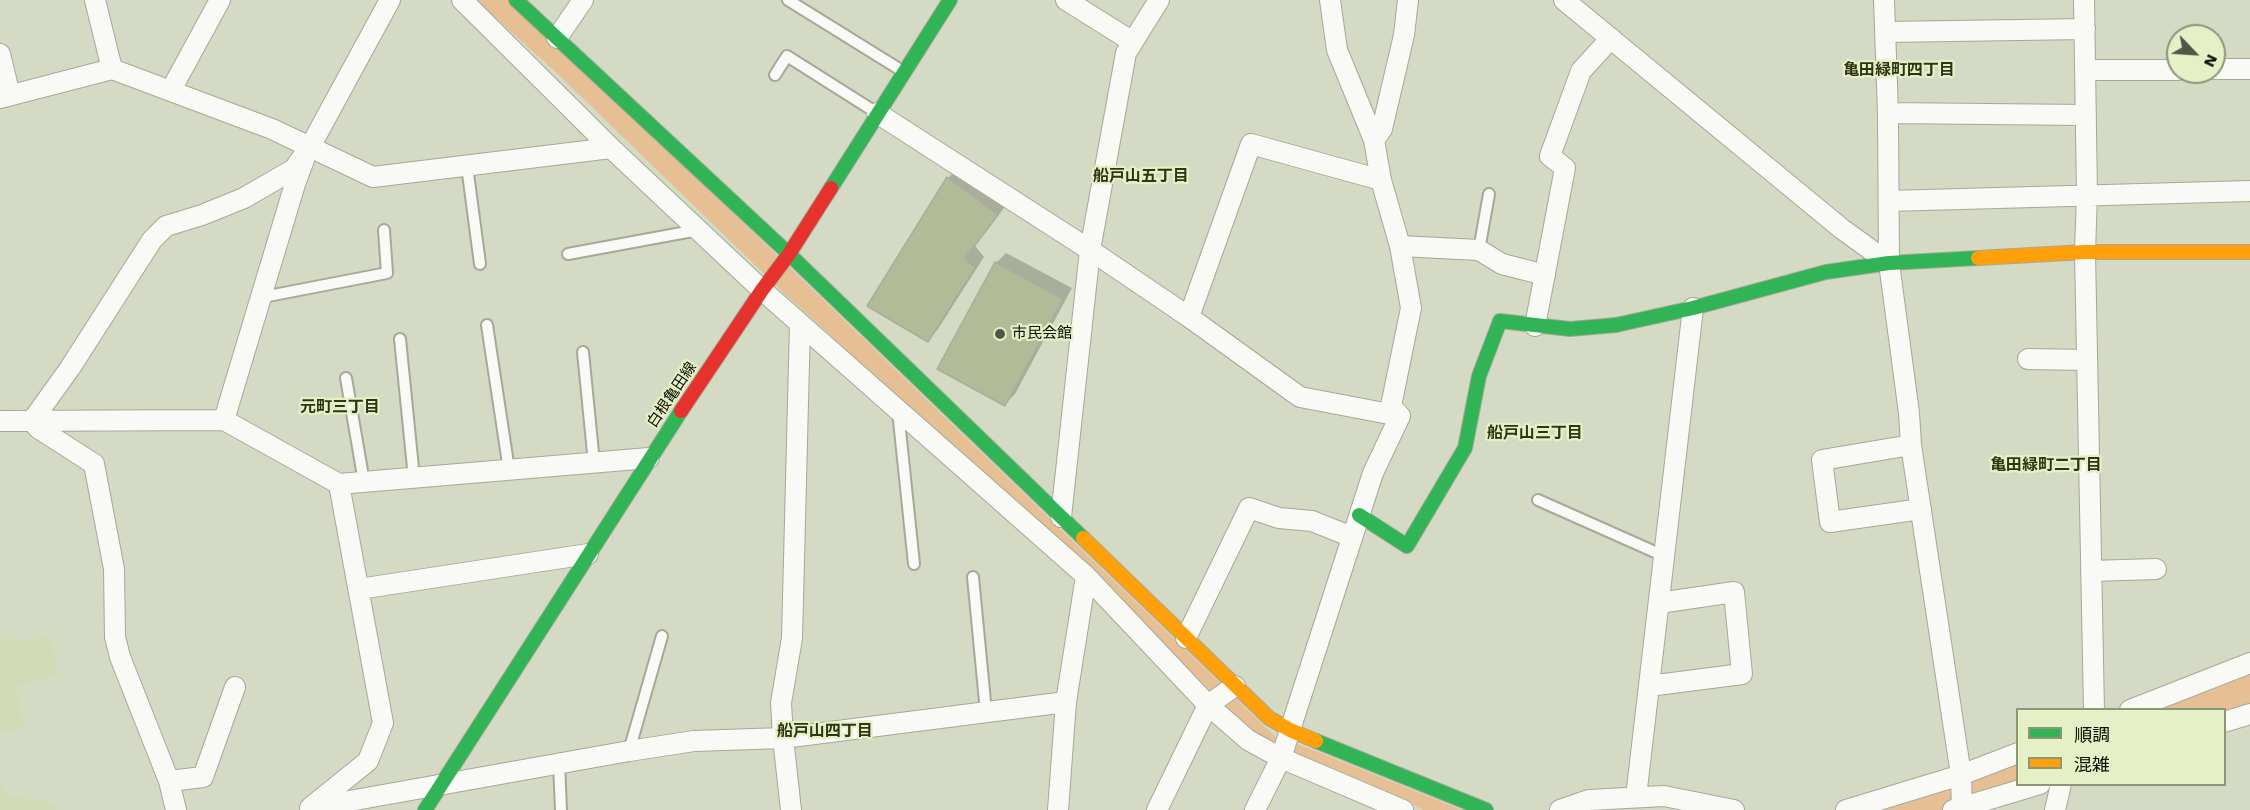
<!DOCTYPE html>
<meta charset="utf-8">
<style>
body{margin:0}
#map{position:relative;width:2250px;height:810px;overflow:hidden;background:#d4dac3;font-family:"Work Sans","Noto Sans JP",sans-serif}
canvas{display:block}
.legend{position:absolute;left:2016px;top:708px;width:210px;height:78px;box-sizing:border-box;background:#e6f0c7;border:2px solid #8e9678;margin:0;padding:8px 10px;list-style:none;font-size:18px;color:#0b0e02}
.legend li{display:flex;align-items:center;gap:12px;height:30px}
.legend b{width:30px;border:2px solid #8e9678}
.north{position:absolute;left:2166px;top:24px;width:60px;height:60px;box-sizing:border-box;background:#e6f0c7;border:2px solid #8e9678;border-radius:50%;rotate:115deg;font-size:16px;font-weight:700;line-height:24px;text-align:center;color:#0b0e02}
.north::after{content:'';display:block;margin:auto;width:21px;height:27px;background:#515546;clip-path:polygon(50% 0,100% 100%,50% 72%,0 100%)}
</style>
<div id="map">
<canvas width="2250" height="810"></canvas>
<ul class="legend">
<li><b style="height:8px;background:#30b455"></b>順調</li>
<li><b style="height:8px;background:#ff9f0a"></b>混雑</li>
</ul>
<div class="north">N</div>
</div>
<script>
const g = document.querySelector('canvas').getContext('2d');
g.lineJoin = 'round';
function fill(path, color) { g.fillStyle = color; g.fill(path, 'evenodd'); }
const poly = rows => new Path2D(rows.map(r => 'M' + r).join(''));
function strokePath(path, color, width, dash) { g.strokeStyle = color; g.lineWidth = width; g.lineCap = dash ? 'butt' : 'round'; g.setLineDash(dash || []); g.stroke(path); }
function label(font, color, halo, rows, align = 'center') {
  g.font = font + ' "Work Sans","Noto Sans JP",sans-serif'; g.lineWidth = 4.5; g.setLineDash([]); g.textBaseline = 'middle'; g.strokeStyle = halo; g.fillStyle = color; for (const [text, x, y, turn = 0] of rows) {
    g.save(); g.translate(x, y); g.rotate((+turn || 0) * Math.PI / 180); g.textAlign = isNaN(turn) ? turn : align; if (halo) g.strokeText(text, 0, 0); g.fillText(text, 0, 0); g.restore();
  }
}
const built = poly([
 [51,635,58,674,16,687,24,726,0,734,0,639,14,638,26,641],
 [0,784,4,794,55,804,56,810,0,810]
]);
const green = poly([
 [476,0,507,0,663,145,1285,746,1252,733,1094,573,787,296,560,76],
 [2250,664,2250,705,2225,714,2224,710,2140,710],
 [1298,744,1462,810,1424,810,1293,754],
 [2017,760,2018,784,2030,785,1942,810,1868,810]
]);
const shadow = poly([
 [958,168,1007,204,975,246,984,257,938,329,928,340,948,178],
 [1006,253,1072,288,1015,394,1005,404,996,263]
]);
const building = poly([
 [947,177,998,215,965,258,975,268,928,342,867,306,947,177],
 [995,262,1063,299,1005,406,937,369,995,262]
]);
const lane = poly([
 [788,0,904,72],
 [775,75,787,56,877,113],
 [467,166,480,264],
 [1479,250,1489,194],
 [568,254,698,230],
 [263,297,387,273,384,230],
 [487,325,509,470],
 [400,339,414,478],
 [583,352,594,463],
 [346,378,364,482],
 [898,411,914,564],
 [1538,500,1664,556],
 [973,577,986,712],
 [629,751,662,636],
 [559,763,561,810]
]);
const street = poly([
 [95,0,112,69],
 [462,0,611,148,762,290,1086,576,1208,705,1248,740,1281,758,1403,810],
 [1066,0,1133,42],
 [1564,0,1842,229,1889,263],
 [1884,0,1888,113,1889,263,1909,413,1911,445,1961,775,1962,810],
 [2084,0,2087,194,2085,252,2094,710],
 [1886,32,2085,29],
 [557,38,583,0],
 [0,54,10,95],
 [2214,69,2250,69],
 [2085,70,2178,70],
 [171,90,220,0],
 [0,98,112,69,272,129,373,177,611,148],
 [877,113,1090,250,1189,317,1251,144,1381,180],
 [1888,113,2086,115],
 [1374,140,1382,129,1404,35,1408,0],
 [1889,201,2250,191],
 [1400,246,1479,250,1502,264,1545,275],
 [1189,317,1300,397,1400,416],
 [1535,326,1565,168,1550,156,1581,71,1611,38],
 [2028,359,2087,360],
 [224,420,295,184,304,160],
 [0,421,224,420,339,484,649,458],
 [32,421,70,368,152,240,166,226,202,215,244,198,294,169,310,147,390,0],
 [32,421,38,428,94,464,114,569,115,637,120,657,169,781,176,810],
 [1911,445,1822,460,1830,522,1921,509],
 [1061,517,1090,250,1126,53,1159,0],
 [2091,571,2156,569],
 [359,589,588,554],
 [1186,638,1249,508,1279,518,1312,521,1352,537],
 [1649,686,1742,674,1734,592,1659,603],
 [2130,710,2250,663],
 [2224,722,2250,714],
 [169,781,203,777,235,687],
 [1636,797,1693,308],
 [311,807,368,761,383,723,339,484],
 [310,808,629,751,694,741,783,738,1066,702],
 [791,810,783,738,781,703,792,638,800,324],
 [1058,810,1066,702,1086,576],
 [1157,810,1208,705,1235,686],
 [1255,810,1281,758,1373,473,1400,416,1391,406,1411,308,1400,246,1381,180,1374,140,1337,50,1330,0],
 [1560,810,1589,800,1664,796,1734,810],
 [1846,810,1961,775,2018,753],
 [1953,810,2040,784],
 [2055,810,2061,784]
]);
const fast = poly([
 [516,0,789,254,1083,538],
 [831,188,950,0],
 [1359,515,1407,546,1465,448,1479,376,1500,321,1570,329,1616,325,1693,308,1826,272,1889,263,1978,258],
 [1316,741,1486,810],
 [425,810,681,411]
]);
const slow = poly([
 [1978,258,2085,252,2250,252],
 [1083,538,1269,718,1290,730,1316,741]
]);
const jam = poly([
 [681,411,762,290,789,254,831,188]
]);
const markers = [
 [1000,334,6,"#515546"]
];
const poiNames = [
 ["市民会館",1012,334]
];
const streetNames = [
 ["白根亀田線",672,395,-56]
];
const neighbourhoodNames = [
 ["亀田緑町四丁目",1899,70],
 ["船戸山五丁目",1141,176],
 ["元町三丁目",340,407],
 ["船戸山三丁目",1535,433],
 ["亀田緑町二丁目",2046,465],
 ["船戸山四丁目",825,731]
];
fill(built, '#d2dbb6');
fill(green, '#e6c094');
fill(shadow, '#0003');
fill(building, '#b3ba98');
strokePath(building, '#a9ad9c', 1.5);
strokePath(lane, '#a5a997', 14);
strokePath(street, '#a5a997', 22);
strokePath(fast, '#a5a997', 16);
strokePath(slow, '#a5a997', 16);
strokePath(jam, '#a5a997', 16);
strokePath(lane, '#f9f9f6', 10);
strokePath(street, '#f9f9f6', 20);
strokePath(fast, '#30b455', 14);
strokePath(slow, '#ff9f0a', 14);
strokePath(jam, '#e5322d', 14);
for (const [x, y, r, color] of markers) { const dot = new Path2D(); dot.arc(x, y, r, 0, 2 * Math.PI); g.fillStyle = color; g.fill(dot); strokePath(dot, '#e6f0c7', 2); }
label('15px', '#0b0e02', '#e6f0c7', poiNames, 'left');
label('15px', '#0b0e02', '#e6f0c7', streetNames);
label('bold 16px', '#2f3512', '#e6f0c7', neighbourhoodNames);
</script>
